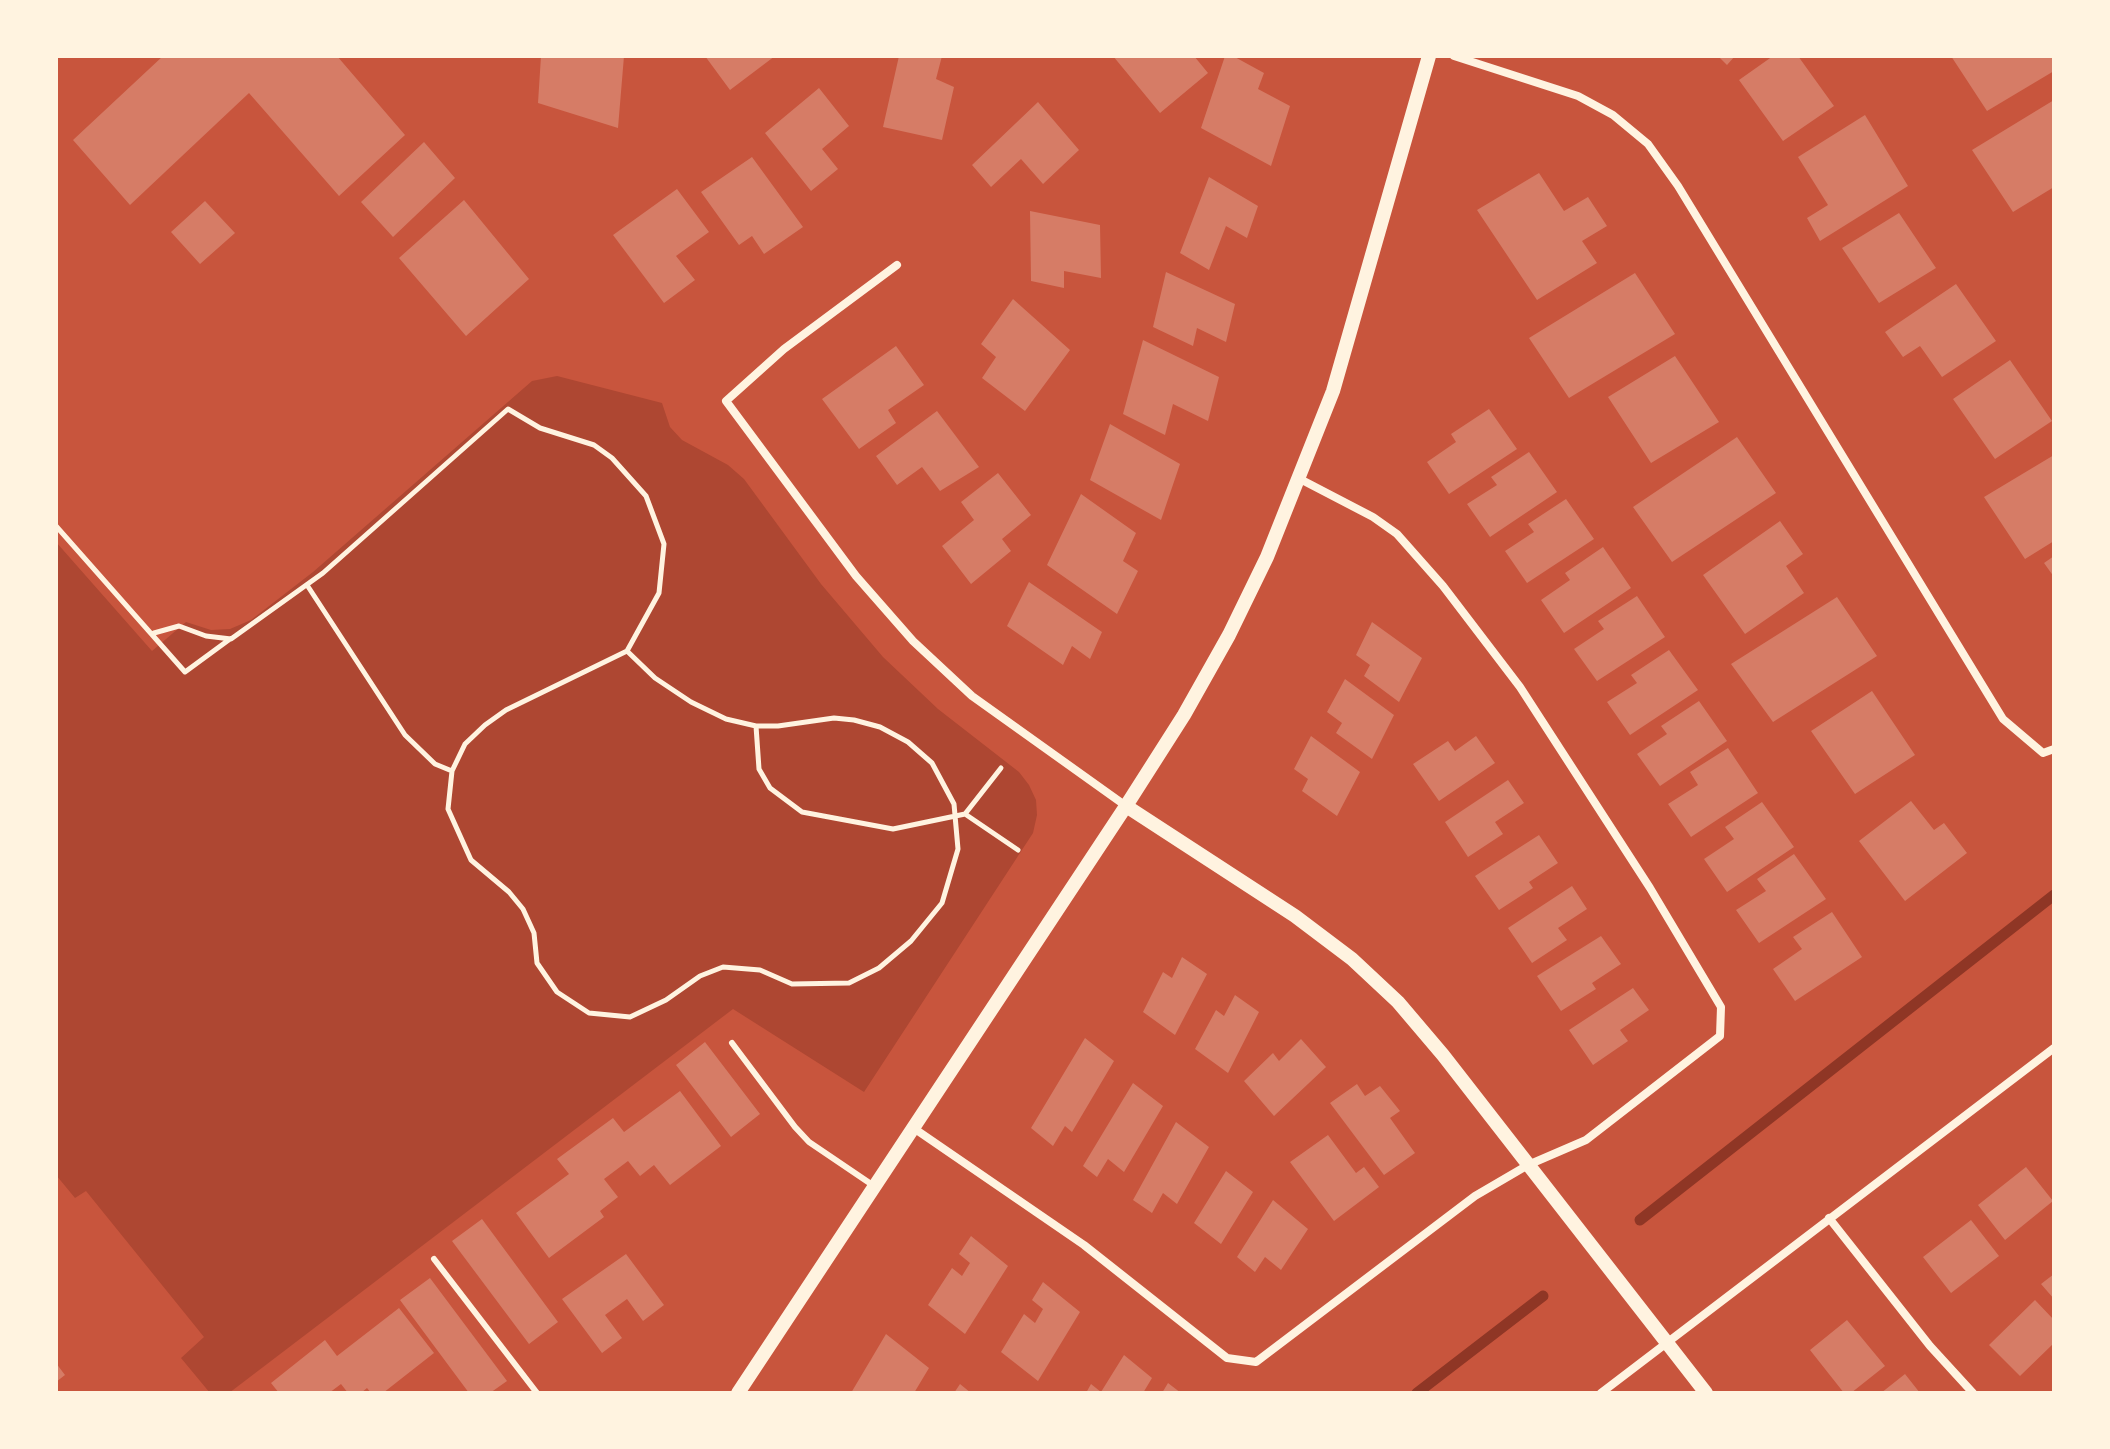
<!DOCTYPE html>
<style>
body{margin:0}
#map{position:relative;width:2110px;height:1449px;overflow:hidden;background:#c8553d;font-family:"Varela Round",sans-serif}
canvas{display:block}
.frame{position:absolute;inset:0;border:58px solid #fff3e0;pointer-events:none}
</style>
<div id="map">
<canvas width="2110" height="1449"></canvas>
<div class="frame"></div>
</div>
<script>
const g = document.querySelector('canvas').getContext('2d');
g.lineJoin = 'round';
function fill(path, color) { g.fillStyle = color; g.fill(path, 'evenodd'); }
const poly = rows => new Path2D(rows.map(r => 'M' + r).join(''));
function strokePath(path, color, width, dash) { g.strokeStyle = color; g.lineWidth = width; g.lineCap = dash ? 'butt' : 'round'; g.setLineDash(dash || []); g.stroke(path); }
const green = poly([
 [557,376,662,403,670,427,682,440,728,465,744,479,821,584,883,657,938,709,1019,772,1029,785,1036,800,1037,815,1033,833,864,1092,733,1009,229,1393,210,1393,181,1358,204,1337,86,1191,75,1198,56,1175,56,542,152,651,186,622,211,630,230,629,251,620,313,572,532,381]
]);
const stream = poly([
 [1640,1220,2054,895],
 [1417,1393,1543,1296]
]);
const building = poly([
 [163,56,337,56,405,135,339,196,249,93,130,205,73,140],
 [541,56,624,56,618,128,538,103],
 [705,56,775,56,730,90],
 [899,56,942,56,936,79,954,87,942,140,883,127],
 [1113,56,1194,56,1208,73,1160,113],
 [1225,56,1233,56,1264,73,1258,89,1290,106,1271,166,1201,128],
 [1718,56,1735,56,1727,65],
 [1773,56,1798,56,1834,106,1783,141,1739,80],
 [1951,56,2054,56,2054,71,1987,111],
 [819,88,849,126,822,149,838,169,811,191,765,133],
 [2054,100,2054,187,2013,212,1972,150],
 [1038,102,1079,150,1043,184,1021,159,991,187,972,165],
 [1865,115,1908,186,1820,241,1807,218,1828,205,1798,157],
 [424,142,455,178,393,237,361,202],
 [752,157,803,227,764,254,752,236,739,245,701,192],
 [1539,173,1564,211,1588,197,1607,226,1582,241,1597,263,1537,300,1477,210],
 [1209,177,1258,206,1247,238,1226,226,1209,270,1180,253],
 [677,189,709,232,676,256,695,280,664,303,613,235],
 [464,200,529,279,466,336,399,258],
 [205,201,235,233,200,264,171,232],
 [1030,211,1100,225,1101,278,1064,271,1064,288,1031,281],
 [1899,213,1936,268,1879,303,1842,248],
 [1166,272,1235,304,1226,342,1197,328,1193,346,1153,327],
 [1635,273,1675,334,1569,398,1529,338],
 [1956,284,1996,341,1942,377,1920,346,1903,357,1885,332],
 [1013,299,1070,350,1025,411,982,378,996,357,981,344],
 [1143,340,1219,377,1208,421,1173,404,1165,435,1123,414],
 [896,346,924,385,888,410,896,423,859,449,822,399],
 [1675,356,1719,422,1651,463,1608,397],
 [2010,360,2052,421,1995,459,1953,399],
 [1489,409,1517,449,1449,494,1427,462,1456,442,1451,434],
 [937,411,979,467,940,491,922,467,897,485,876,456],
 [1110,424,1180,464,1161,520,1090,480],
 [1737,437,1776,493,1672,562,1633,507],
 [1529,452,1557,492,1490,537,1467,504,1497,485,1491,477],
 [2054,455,2054,541,2025,559,1984,497],
 [998,473,1031,515,1002,539,1011,551,971,584,942,546,974,520,961,502],
 [1081,494,1136,533,1123,561,1138,571,1117,614,1047,565],
 [1566,499,1594,539,1527,583,1505,551,1534,532,1528,524],
 [1780,521,1803,554,1786,566,1804,593,1745,634,1703,575],
 [1603,547,1631,588,1564,633,1541,600,1570,580,1565,573],
 [2054,556,2054,577,2044,563],
 [1029,582,1102,632,1090,659,1072,646,1063,665,1007,626],
 [1637,596,1665,637,1597,681,1574,649,1604,629,1598,621],
 [1837,597,1877,656,1773,722,1731,664],
 [1372,622,1422,658,1399,702,1364,676,1370,665,1356,655],
 [1669,650,1698,690,1630,735,1607,702,1637,683,1631,675],
 [1345,679,1394,715,1372,759,1336,733,1342,723,1327,712],
 [1872,691,1915,755,1855,794,1811,731],
 [1699,701,1727,741,1660,786,1637,754,1667,734,1661,726],
 [1311,736,1360,772,1337,816,1302,791,1308,779,1294,769],
 [1476,736,1495,763,1439,801,1413,764,1448,741,1455,751],
 [1728,748,1758,793,1691,837,1668,804,1698,785,1690,772],
 [1508,780,1524,803,1495,822,1503,834,1468,857,1445,822],
 [1911,801,1934,830,1944,823,1967,853,1905,901,1859,841],
 [1762,802,1794,847,1727,892,1704,859,1734,839,1725,827],
 [1539,835,1558,863,1529,882,1533,888,1499,910,1475,876],
 [1794,854,1826,899,1759,943,1736,910,1766,891,1757,879],
 [1572,886,1587,909,1558,928,1567,940,1532,963,1508,928],
 [1832,912,1862,957,1795,1001,1773,969,1802,949,1793,937],
 [1601,936,1621,964,1592,983,1596,989,1561,1011,1537,976],
 [1182,957,1207,974,1175,1035,1143,1012,1163,972,1172,978],
 [1633,988,1649,1010,1620,1030,1628,1041,1593,1065,1569,1030],
 [1235,995,1259,1012,1228,1073,1195,1049,1216,1010,1224,1016],
 [1085,1038,1114,1061,1072,1132,1065,1126,1053,1146,1031,1128],
 [1301,1039,1326,1067,1274,1116,1244,1081,1273,1053,1279,1061],
 [705,1042,760,1114,731,1137,676,1065],
 [1133,1083,1163,1106,1124,1172,1108,1159,1097,1177,1083,1166],
 [1357,1084,1365,1096,1380,1086,1400,1111,1390,1118,1415,1153,1384,1175,1330,1103],
 [680,1091,721,1146,670,1185,654,1165,640,1176,628,1161,604,1179,618,1197,600,1211,604,1217,549,1258,516,1213,569,1174,557,1159,613,1118,624,1132],
 [1176,1122,1209,1147,1177,1204,1163,1193,1152,1213,1133,1200],
 [1328,1135,1356,1173,1364,1167,1379,1187,1334,1221,1290,1162],
 [2026,1167,2053,1201,2005,1240,1978,1205],
 [1226,1171,1253,1192,1221,1244,1194,1223],
 [1273,1200,1308,1229,1281,1270,1265,1257,1255,1272,1237,1257],
 [482,1219,558,1322,529,1344,452,1241],
 [1971,1220,1999,1256,1951,1293,1923,1257],
 [971,1236,1008,1266,965,1334,928,1305,952,1268,962,1276,970,1263,959,1254],
 [626,1254,664,1305,643,1321,627,1299,605,1315,622,1338,602,1353,562,1299],
 [2054,1274,2054,1299,2041,1284],
 [430,1278,507,1381,490,1393,469,1393,400,1300],
 [1043,1282,1080,1312,1038,1381,1001,1352,1024,1314,1035,1323,1043,1309,1032,1300],
 [2035,1300,2054,1320,2054,1343,2020,1376,1989,1345],
 [399,1308,434,1353,383,1393,371,1393,367,1388,361,1393,348,1393,341,1384,329,1393,279,1393,271,1383,325,1340,337,1356],
 [1847,1320,1885,1366,1851,1393,1844,1393,1810,1350],
 [886,1334,929,1368,914,1393,851,1393],
 [1124,1355,1152,1378,1143,1393,1086,1393,1091,1384,1101,1392],
 [56,1363,65,1375,56,1382],
 [1905,1374,1920,1393,1881,1393],
 [1168,1383,1181,1393,1162,1393],
 [960,1384,971,1393,954,1393]
]);
const path = poly([
 [56,526,185,672,230,639],
 [307,585,405,735,435,764,452,771],
 [154,633,179,626,206,636,231,639,323,573,508,409,540,428,594,445,612,458,646,496,664,544,659,593,627,651],
 [627,651,655,678,691,702,726,719,756,726,778,726,834,718,854,720,880,727,908,742,932,763,954,804,958,849,942,903,911,941,879,968,849,983,792,984,760,970,723,967,700,976,666,1000,630,1017,589,1013,557,992,537,963,534,933,523,909,509,892,471,860,448,809,452,771,465,744,485,725,506,710,627,651],
 [756,726,759,769,770,788,802,812,893,829,965,814],
 [1001,768,965,814,1018,850]
]);
const service = poly([
 [732,1043,795,1127,809,1142,874,1186],
 [434,1259,537,1393]
]);
const minor = poly([
 [1454,56,1578,96,1613,115,1648,144,1678,186,2003,719,2043,753,2054,749],
 [897,265,784,349,726,401,856,576,913,641,972,696,1126,806],
 [912,1127,1084,1245,1227,1358,1256,1362,1475,1196,1528,1165,1586,1140,1720,1036,1721,1007,1650,888,1520,687,1443,586,1397,534,1373,517,1300,479],
 [1829,1218,1930,1346,1973,1393],
 [1601,1393,2054,1048]
]);
const tertiary = poly([
 [1126,806,1295,916,1352,959,1398,1002,1443,1055,1706,1393],
 [738,1393,1126,806,1184,715,1229,635,1267,557,1333,391,1429,56]
]);
fill(green, '#ae4732');
strokePath(stream, '#8f3625', 11);
fill(building, '#d67c66');
strokePath(path, '#fff3e0', 5);
strokePath(service, '#fff3e0', 6);
strokePath(minor, '#fff3e0', 8);
strokePath(tertiary, '#fff3e0', 14);
</script>
